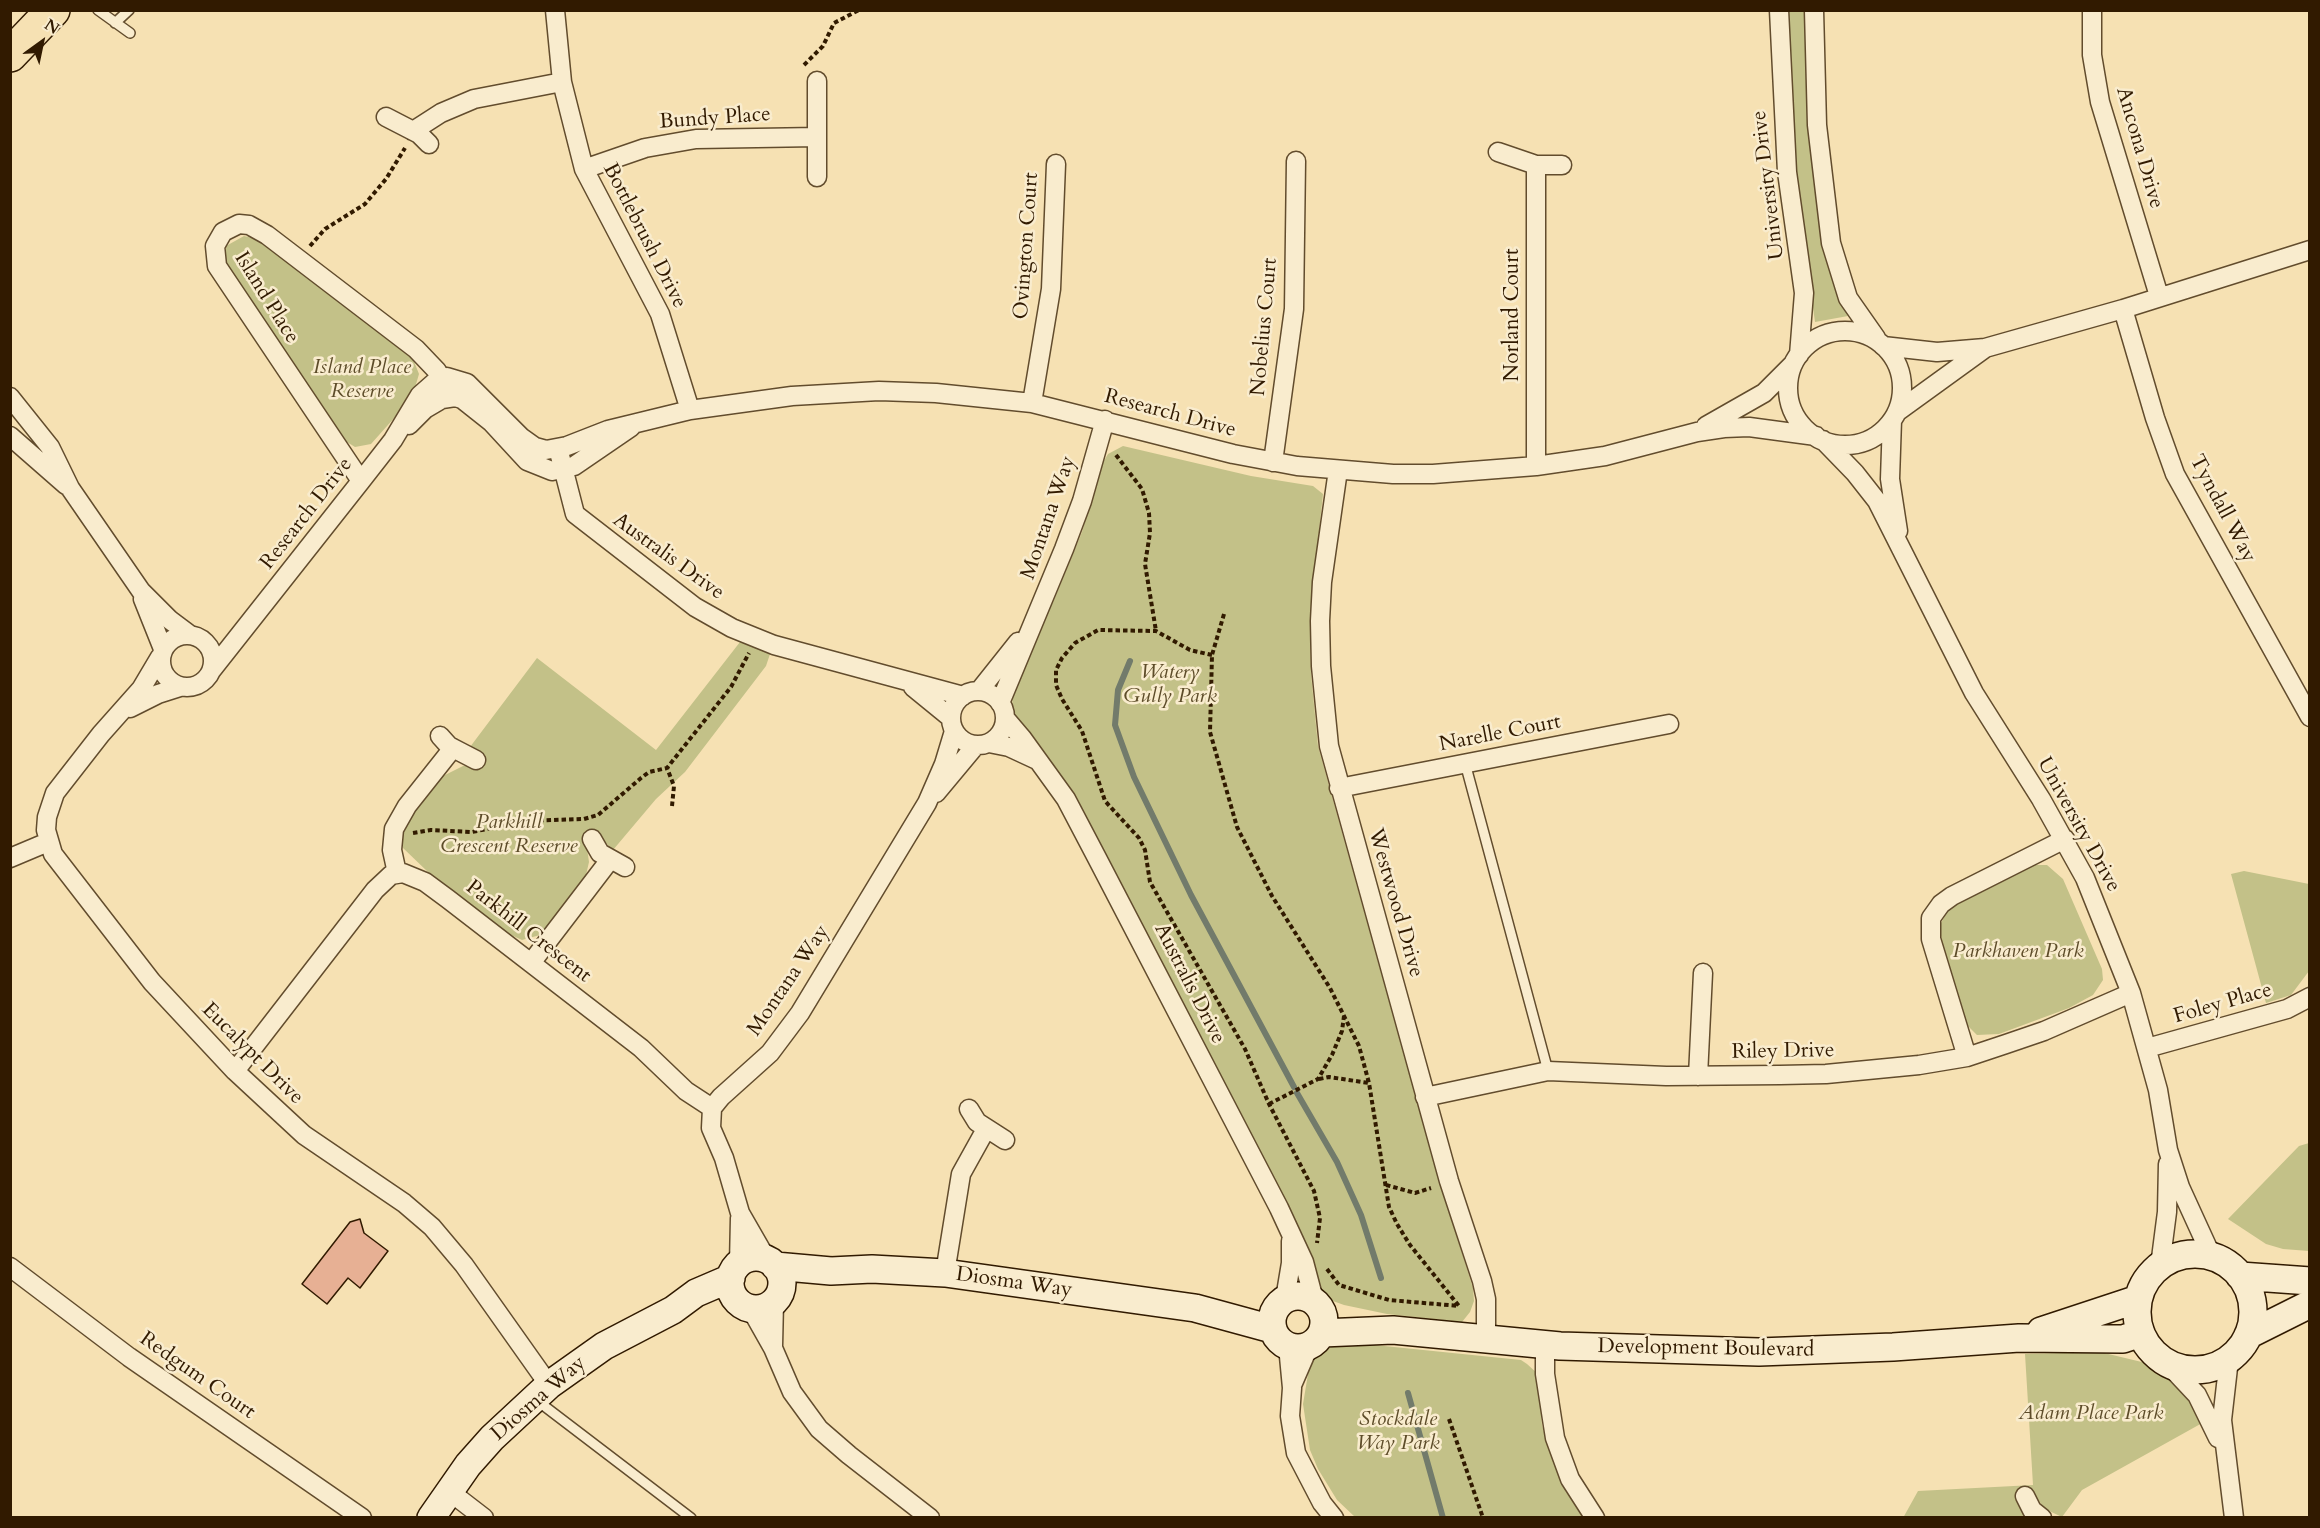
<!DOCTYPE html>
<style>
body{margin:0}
#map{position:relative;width:2320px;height:1528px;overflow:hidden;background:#f6e1b3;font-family:Cardo,serif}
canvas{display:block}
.frame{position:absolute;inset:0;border:12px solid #311a00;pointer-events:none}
.north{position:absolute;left:12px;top:12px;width:60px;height:60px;-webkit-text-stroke:4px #f9ecce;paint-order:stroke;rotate:33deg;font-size:16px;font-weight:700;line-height:24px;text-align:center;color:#311a00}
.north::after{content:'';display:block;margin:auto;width:21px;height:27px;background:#311a00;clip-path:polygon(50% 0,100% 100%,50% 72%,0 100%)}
</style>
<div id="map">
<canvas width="2320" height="1528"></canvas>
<div class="frame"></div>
<div class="north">N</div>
</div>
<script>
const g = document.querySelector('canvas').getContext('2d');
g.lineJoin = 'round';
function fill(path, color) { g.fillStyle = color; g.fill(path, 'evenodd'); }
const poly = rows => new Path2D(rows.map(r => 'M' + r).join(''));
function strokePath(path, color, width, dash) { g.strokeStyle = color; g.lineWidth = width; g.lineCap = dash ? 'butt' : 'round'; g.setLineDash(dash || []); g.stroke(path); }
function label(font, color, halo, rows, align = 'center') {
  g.font = font + ' Cardo,serif'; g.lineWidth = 5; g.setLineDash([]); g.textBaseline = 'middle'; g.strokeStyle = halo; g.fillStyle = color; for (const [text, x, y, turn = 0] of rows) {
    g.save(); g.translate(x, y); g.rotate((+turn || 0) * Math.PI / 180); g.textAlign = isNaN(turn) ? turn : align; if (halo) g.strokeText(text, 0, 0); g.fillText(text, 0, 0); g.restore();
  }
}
const green = poly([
 [1784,11,1808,11,1835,288,1848,316,1815,322,1789,138],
 [244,236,261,240,413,359,419,374,412,398,371,444,355,447,339,437,225,266,226,246],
 [1123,446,1251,476,1313,486,1323,494,1310,616,1311,674,1318,746,1437,1174,1473,1288,1474,1301,1470,1312,1462,1322,1387,1314,1344,1305,1333,1301,1319,1289,1292,1213,1105,852,1070,789,1012,712,1013,684,1019,665,1054,600,1082,532,1102,464,1108,454],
 [740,642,770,654,766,666,685,772,656,799,613,850,602,839,586,841,589,862,586,875,540,935,522,940,509,934,429,873,403,848,401,833,410,816,443,776,463,766,474,766,481,753,470,747,537,658,656,750],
 [2032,865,2047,865,2063,879,2102,969,2103,980,2093,995,2069,1008,1999,1034,1977,1035,1965,1023,1942,946,1940,925,1948,910,1955,903],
 [2244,871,2309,884,2309,971,2291,995,2266,1003,2231,874],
 [2309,1143,2309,1251,2283,1249,2266,1244,2228,1219,2299,1146],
 [1355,1343,1521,1360,1527,1364,1538,1374,1542,1425,1550,1453,1566,1492,1586,1517,1355,1517,1337,1500,1318,1469,1310,1450,1303,1404,1309,1368,1316,1356,1336,1344],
 [2100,1352,2146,1363,2165,1373,2180,1385,2204,1422,2082,1490,2062,1517,2045,1509,2033,1493,2015,1497,2025,1517,1903,1518,1918,1491,2033,1485,2025,1354]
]);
const stream = poly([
 [1130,661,1118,690,1115,725,1134,777,1191,895,1294,1087],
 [1297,1093,1337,1162,1361,1215,1381,1278],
 [1408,1393,1443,1518]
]);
const building = poly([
 [360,1219,364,1233,388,1251,360,1288,348,1278,327,1304,302,1284,350,1222,360,1219]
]);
const path = poly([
 [804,65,823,46,834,23,859,10],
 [310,246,325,229,365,204,386,179,405,148],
 [1116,455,1142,489,1149,513,1150,533,1145,564,1156,631],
 [1224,614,1212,655,1210,732,1237,827,1272,896,1330,988,1359,1046,1369,1083,1389,1207,1397,1224,1410,1245,1459,1306],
 [1212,655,1190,650,1156,631,1098,630,1075,643,1062,658,1056,670,1056,685,1062,699,1082,731,1105,801,1139,838,1145,850,1150,882,1245,1049,1269,1104,1314,1191,1320,1218,1317,1243],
 [672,806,674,786,667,768,731,687,749,653],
 [413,833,431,830,472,832,525,821,584,819,598,815,641,778,649,772,667,768],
 [1319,1079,1329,1077,1369,1083],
 [1269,1104,1318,1079,1332,1055,1342,1031,1344,1016],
 [1386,1185,1415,1193,1431,1188],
 [1327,1269,1339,1285,1389,1300,1459,1306],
 [1449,1419,1483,1518]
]);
const lane = poly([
 [98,10,130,33],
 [115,23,129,10],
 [1465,763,1548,1071],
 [535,1399,691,1518]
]);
const street = poly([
 [555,10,562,82,584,169,660,314,690,410],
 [1779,10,1787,172,1804,293,1799,355],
 [1814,10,1817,125,1831,243,1848,298,1876,338],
 [2092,10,2092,55,2100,102,2159,296],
 [817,81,817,177],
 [386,117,419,134,429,144],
 [413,131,441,113,474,99,562,82],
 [1498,152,1536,165,1562,165],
 [584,169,645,148,696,139,817,137],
 [2123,309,2155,418,2175,474,2310,717],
 '1788 388a57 57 0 1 1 114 0a57 57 0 1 1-114 0Z',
 [1883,346,1937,352,1985,348,2123,309,2310,250],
 [10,397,50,447,70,488,141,591,170,620,190,635],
 [1032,403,1051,289,1056,164],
 [1897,412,1984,349],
 [1892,420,1890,479,1898,531],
 [409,425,425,409,442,399,455,397,462,399,491,422,527,461,552,471,574,466,631,427],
 [1706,426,1764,393,1793,364],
 [10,436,66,485],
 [1823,440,1855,473,1877,501,1974,693,2041,799,2085,878,2131,993,2158,1090,2168,1150,2180,1187,2212,1257],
 [558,448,575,514,695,607,732,628,774,645,963,696],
 [1273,462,1294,309,1296,161],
 [1536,466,1536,165],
 [1338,470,1322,582,1320,621,1321,666,1329,746,1449,1181,1482,1281,1486,1299,1486,1340],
 [361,481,217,266,215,246,223,232,239,224,249,225,267,235,416,349,437,371,449,398],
 [143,599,163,649],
 '161 661a26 26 0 1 1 52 0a26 26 0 1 1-52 0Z',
 [160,657,141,689,101,734,55,793,47,817,46,830,53,854,152,982,235,1071,304,1135,404,1203,432,1227,464,1265,549,1385],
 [211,671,361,481,393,440,420,395,437,380,447,377,467,383,521,437,535,447,546,450,567,446,608,430,690,410,792,396,879,391,936,393,1032,403,1233,454,1297,466,1393,474,1433,474,1536,466,1605,456,1697,432,1724,428,1749,427,1816,436],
 [913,687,951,718],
 [979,691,1018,642],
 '951 718a27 27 0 1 1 54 0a27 27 0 1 1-54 0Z',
 [1000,703,1064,549,1082,501,1105,420],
 [130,708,158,694,180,687],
 [1005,718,1022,738,1066,799,1097,858,1279,1208,1304,1262,1314,1300],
 [440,736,449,746,476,760],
 [989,743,1009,747,1037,760],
 [1339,788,1669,724],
 [936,793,976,745],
 [592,839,600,853,625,867],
 [10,858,48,842],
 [397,873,392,850,394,829,407,806,453,748],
 [531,963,609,861],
 [2147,1048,2287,1009,2310,997],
 [1967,1057,1931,939,1931,918,1941,904,1952,896,2065,839],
 [235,1071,375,890,391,875,403,873,425,882,448,899,641,1048,686,1091,712,1108],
 [1698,1076,1703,973],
 [1425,1097,1548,1071,1666,1076,1780,1075,1826,1074,1919,1065,1967,1057,2006,1044,2044,1031,2131,993],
 [969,1109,977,1122,1005,1140],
 [767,1260,740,1213,724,1158,711,1128,712,1108,721,1097,770,1053,800,1013,927,803,944,764,954,731],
 [739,1264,740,1218],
 [2160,1266,2167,1212,2168,1164],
 [10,1267,129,1357,362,1518],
 [945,1273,961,1174,986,1129],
 [1285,1299,1291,1263,1291,1241],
 [751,1309,773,1348,792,1392,819,1429,849,1455,930,1518],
 [1545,1345,1545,1374,1555,1438,1570,1479,1595,1518],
 [773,1346,774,1302],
 [1288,1346,1292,1388,1290,1416,1296,1453,1322,1503,1334,1518],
 [2229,1359,2222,1420,2234,1518],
 [2167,1363,2197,1395,2218,1438],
 [1293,1383,1309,1346],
 [449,1491,484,1518],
 [2025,1496,2032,1510,2042,1518]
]);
const secondary = poly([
 '2137 1312a58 58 0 1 1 116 0a58 58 0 1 1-116 0Z',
 '730 1283a26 26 0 1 1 52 0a26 26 0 1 1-52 0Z',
 [775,1266,831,1271,872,1269,945,1273,1195,1308,1272,1329],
 [2240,1276,2310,1281],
 '1272 1322a26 26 0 1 1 52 0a26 26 0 1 1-52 0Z',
 [2041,1331,2138,1299],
 [1322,1333,1393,1330,1560,1346,1759,1352,1893,1347,2019,1338,2123,1339,2141,1333],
 [2248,1335,2310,1304],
 [431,1518,468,1465,492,1438,549,1385,604,1346,673,1310,696,1293,731,1278]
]);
const highway = poly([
 [10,55,53,10]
]);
const streetNames = [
 ["Bundy Place",715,119,-4],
 ["Ancona Drive",2139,148,74],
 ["University Drive",1769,185,-97],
 ["Bottlebrush Drive",644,236,63],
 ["Ovington Court",1027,246,-86],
 ["Island Place",266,298,58],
 ["Norland Court",1513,315,-90],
 ["Nobelius Court",1265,327,-85],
 ["Research Drive",1170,414,15],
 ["Tyndall Way",2222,509,62],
 ["Research Drive",307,514,-52],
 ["Montana Way",1049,518,-71],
 ["Australis Drive",668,557,36],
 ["Narelle Court",1500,734,-11],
 ["University Drive",2078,825,61],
 ["Westwood Drive",1395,903,74],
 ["Parkhill Crescent",528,932,38],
 ["Montana Way",789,981,-56],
 ["Australis Drive",1189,984,63],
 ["Foley Place",2223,1004,-16],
 ["Riley Drive",1783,1052,-1],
 ["Eucalypt Drive",252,1054,45],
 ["Diosma Way",1014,1283,8],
 ["Development Boulevard",1706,1349,1],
 ["Redgum Court",197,1376,35],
 ["Diosma Way",539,1399,-41]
];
const parkNames = [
 ["Island Place",362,368],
 ["Reserve",362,392],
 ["Watery",1170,673],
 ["Gully Park",1170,697],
 ["Parkhill",509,823],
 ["Crescent Reserve",509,847],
 ["Parkhaven Park",2018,952],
 ["Adam Place Park",2091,1414],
 ["Stockdale",1398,1420],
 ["Way Park",1398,1444]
];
fill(green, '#c3c188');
strokePath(stream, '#727b6b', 6);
fill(building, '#e7b094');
strokePath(building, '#311a00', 1.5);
strokePath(lane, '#624c2d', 12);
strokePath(street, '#624c2d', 21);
strokePath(secondary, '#311a00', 30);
strokePath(highway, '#311a00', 36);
strokePath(path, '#311a00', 4, [4.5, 3]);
strokePath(lane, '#f9ecce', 9);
strokePath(street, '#f9ecce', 18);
strokePath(secondary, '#f9ecce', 27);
strokePath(highway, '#f6e1b3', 33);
label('21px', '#311a00', '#f9ecce', streetNames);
label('italic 21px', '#5d4c29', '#f9ecce', parkNames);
</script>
